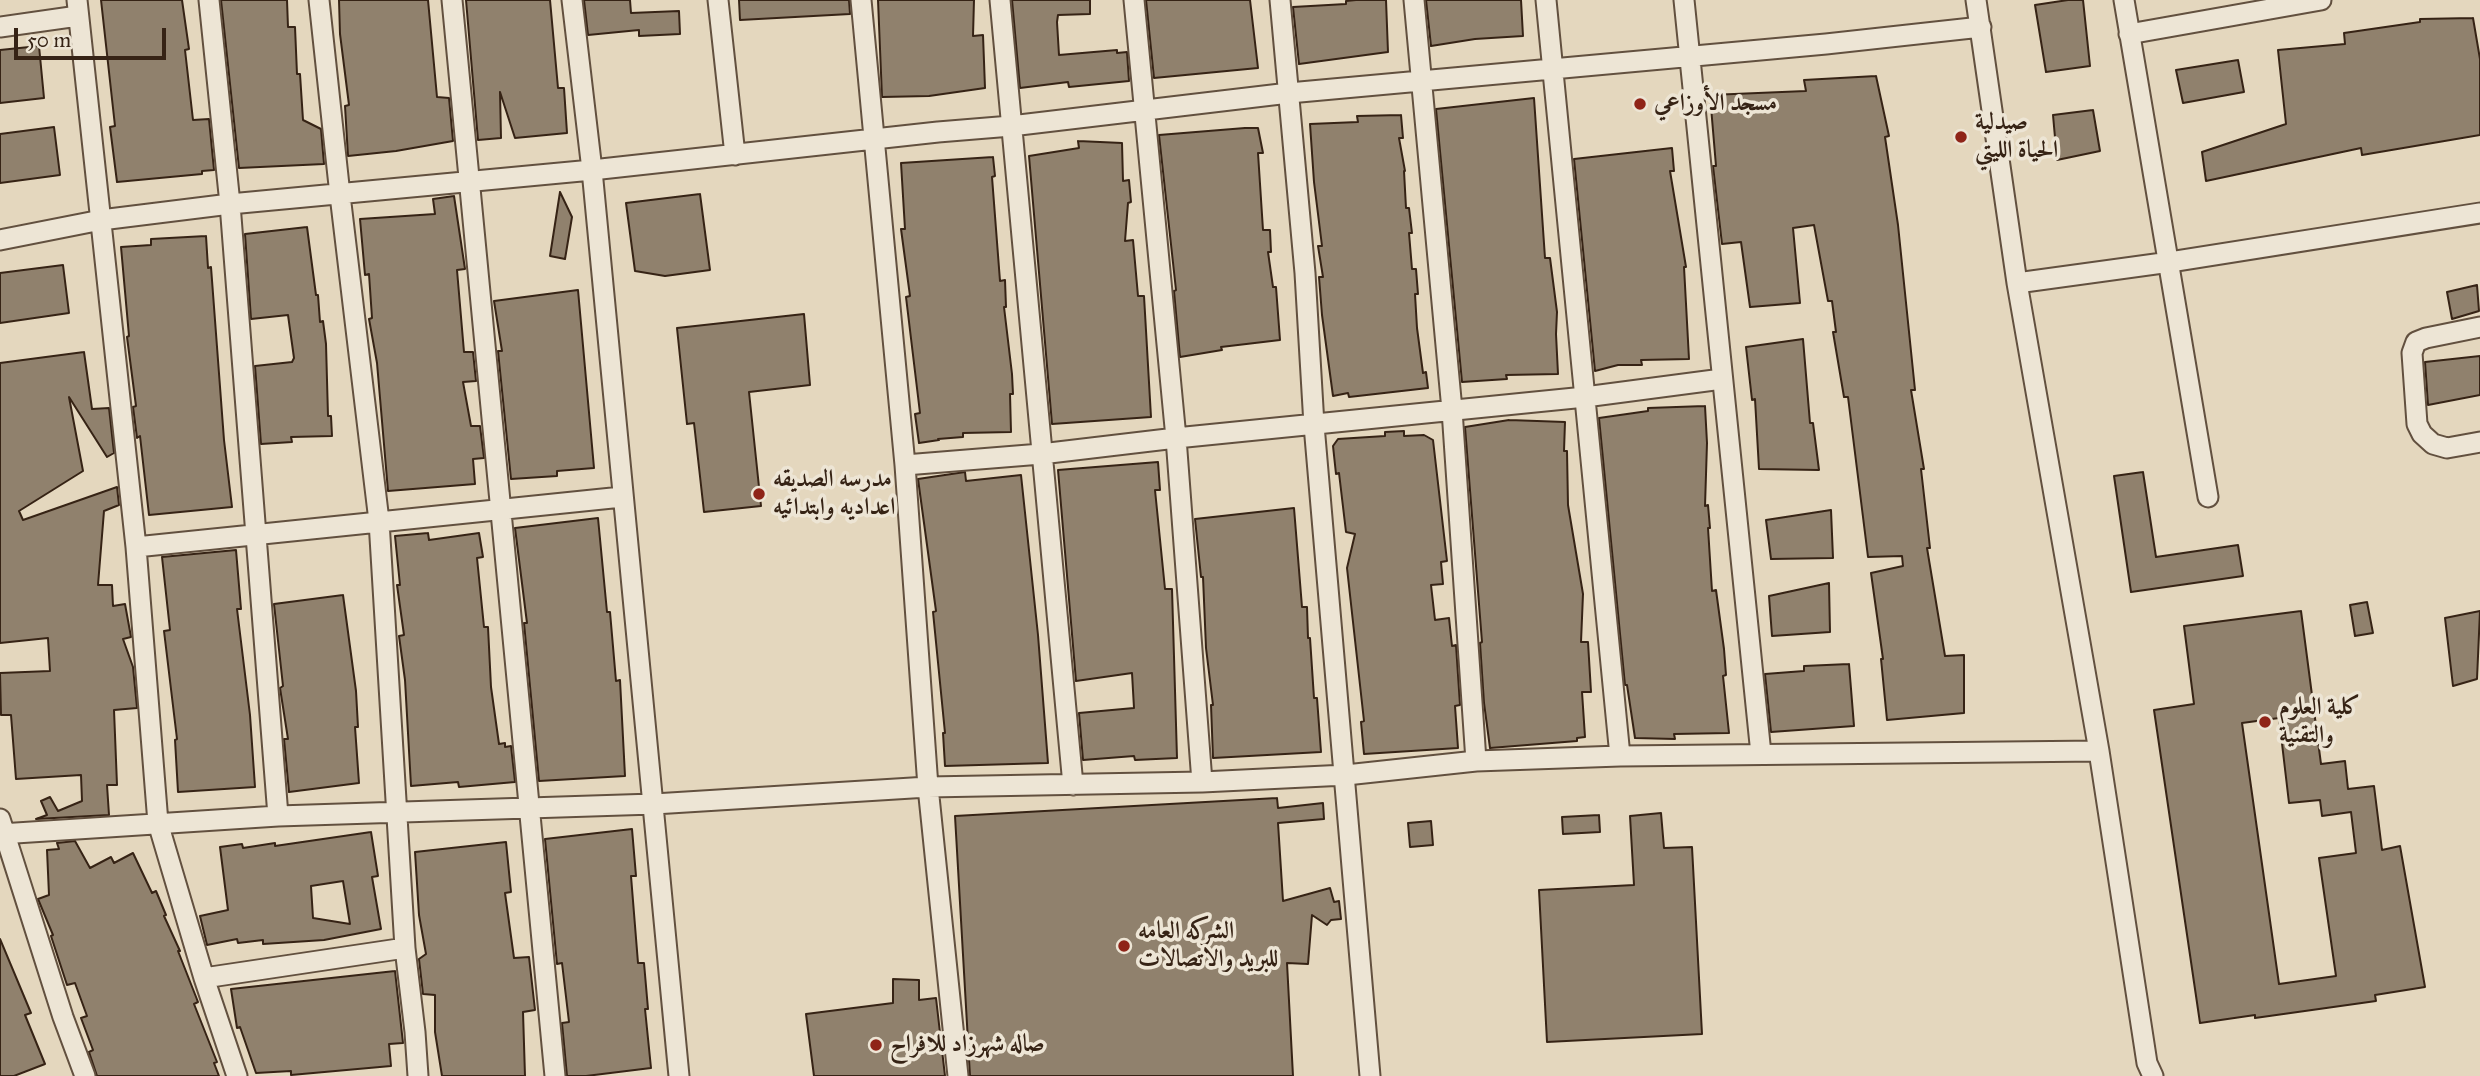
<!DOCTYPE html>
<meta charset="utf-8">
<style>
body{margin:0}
#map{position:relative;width:2480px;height:1076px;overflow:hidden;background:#e4d7be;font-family:"IM FELL Great Primer",serif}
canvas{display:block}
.scale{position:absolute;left:14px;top:28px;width:152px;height:32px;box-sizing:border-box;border:4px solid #362315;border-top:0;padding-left:9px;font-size:21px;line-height:24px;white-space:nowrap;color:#362315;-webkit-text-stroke:5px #ede5d5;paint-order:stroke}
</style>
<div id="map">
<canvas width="2480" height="1076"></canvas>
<div class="scale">50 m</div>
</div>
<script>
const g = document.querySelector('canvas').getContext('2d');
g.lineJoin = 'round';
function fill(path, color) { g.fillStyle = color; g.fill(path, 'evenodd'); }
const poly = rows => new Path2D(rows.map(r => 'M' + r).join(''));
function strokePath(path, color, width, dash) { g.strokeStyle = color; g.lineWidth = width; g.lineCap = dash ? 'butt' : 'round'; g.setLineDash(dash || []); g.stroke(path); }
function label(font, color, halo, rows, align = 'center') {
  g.font = font + ' "IM FELL Great Primer",Amiri,serif'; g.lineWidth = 7; g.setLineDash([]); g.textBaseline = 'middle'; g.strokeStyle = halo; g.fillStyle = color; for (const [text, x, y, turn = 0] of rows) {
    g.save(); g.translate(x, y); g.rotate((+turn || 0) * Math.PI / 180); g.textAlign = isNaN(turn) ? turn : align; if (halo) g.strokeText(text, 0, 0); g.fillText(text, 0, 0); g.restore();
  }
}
const building = poly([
 [101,0,182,0,189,49,185,50,193,120,209,119,214,170,202,171,202,174,117,182,110,127,115,126,101,0],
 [221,0,287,0,288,27,295,27,297,74,300,74,303,120,321,129,324,164,239,168,221,0],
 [339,0,428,0,437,97,449,98,453,141,396,151,348,156,345,106,349,105,340,34,339,0],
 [466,0,550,0,558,88,564,88,567,133,515,138,500,92,501,138,478,140,466,0],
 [584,0,630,0,631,13,679,11,680,34,639,36,639,30,588,35,584,0],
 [739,0,849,0,850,14,740,20,739,0],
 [878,0,974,0,973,36,983,35,985,88,929,96,882,97,878,0],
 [1012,0,1090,0,1090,14,1058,15,1057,22,1059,55,1117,50,1117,53,1127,52,1129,81,1069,87,1068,82,1020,88,1012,0],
 [1146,0,1250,0,1258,68,1154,78,1146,0],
 [1356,0,1386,0,1388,52,1299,64,1293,7,1346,4,1346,1,1356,0],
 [1426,0,1521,0,1523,36,1475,39,1431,46,1426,0],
 [2068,0,2083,0,2090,66,2046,72,2035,5,2068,0],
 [2473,18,2480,59,2480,135,2362,155,2361,148,2206,181,2202,152,2286,124,2278,50,2345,44,2344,33,2420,22,2420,19,2473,18],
 [39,46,44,98,0,103,0,50,39,46],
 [2238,60,2244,92,2183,103,2176,70,2238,60],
 [1876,76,1889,136,1885,137,1898,225,1915,390,1911,390,1924,469,1921,469,1930,548,1927,548,1945,656,1964,655,1964,713,1887,720,1881,659,1883,659,1871,573,1903,566,1902,556,1868,557,1848,397,1844,397,1833,332,1836,332,1832,301,1828,301,1814,225,1793,228,1800,303,1750,307,1741,242,1722,244,1713,166,1716,166,1710,95,1806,91,1804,80,1876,76],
 [1534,98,1545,258,1550,258,1557,312,1556,334,1558,374,1506,375,1507,379,1462,382,1436,109,1534,98],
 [2093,110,2100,151,2057,160,2053,115,2093,110],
 [1401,115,1403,138,1399,138,1405,171,1404,171,1406,208,1409,208,1412,233,1409,233,1412,269,1416,269,1418,294,1415,294,1417,328,1423,373,1426,372,1428,388,1349,397,1348,393,1333,396,1322,315,1319,277,1323,277,1318,246,1322,246,1314,182,1310,124,1358,122,1357,116,1401,115],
 [54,127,60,175,0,183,0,134,54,127],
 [1245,128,1258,128,1263,153,1258,153,1263,230,1270,230,1271,252,1268,252,1273,287,1276,287,1280,340,1221,347,1222,350,1180,357,1174,291,1176,290,1159,135,1245,128],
 [1078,141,1122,143,1123,181,1129,180,1131,202,1128,203,1125,241,1133,240,1138,296,1144,296,1151,417,1052,424,1029,156,1079,148,1078,141],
 [1672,148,1674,171,1670,171,1686,267,1684,267,1689,359,1641,360,1642,365,1618,365,1595,371,1574,159,1672,148],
 [993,157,995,176,992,177,1000,281,1005,280,1006,307,1004,307,1012,374,1013,394,1010,394,1011,432,963,433,963,437,938,439,939,440,919,443,915,414,920,413,906,297,910,296,901,229,905,229,901,163,993,157],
 [560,192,572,217,565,259,550,256,560,192],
 [700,194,710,270,665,276,635,271,626,203,700,194],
 [454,196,465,269,457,270,464,352,473,352,476,381,463,382,471,426,480,426,484,458,473,459,475,484,388,491,377,363,369,319,372,318,369,274,365,275,360,219,435,214,433,199,454,196],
 [307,227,316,295,318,295,320,322,323,321,326,344,328,416,331,416,332,436,291,437,292,442,261,444,255,366,292,362,294,358,288,315,251,319,245,234,307,227],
 [206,236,208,268,211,267,224,440,232,507,149,515,140,436,137,438,133,407,136,406,127,337,129,336,121,247,151,245,151,239,206,236],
 [63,265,69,313,0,323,0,273,63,265],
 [2477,285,2479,311,2452,319,2447,292,2477,285],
 [578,290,594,468,557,471,557,476,511,479,498,351,502,351,494,301,578,290],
 [804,314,810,385,749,392,761,506,704,512,694,423,687,424,677,328,804,314],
 [1803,339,1810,423,1813,423,1819,470,1759,469,1755,399,1752,400,1746,347,1803,339],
 [84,352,92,409,109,408,114,453,107,457,69,397,83,471,19,511,23,520,117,487,119,505,104,511,98,585,112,585,113,606,125,604,131,637,123,639,133,667,137,708,114,710,117,785,107,785,109,815,36,819,47,815,41,801,50,797,58,811,82,801,81,775,16,779,11,715,1,715,0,673,50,671,48,638,0,643,0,363,84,352],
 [2480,356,2480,395,2428,405,2425,362,2480,356],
 [1705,406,1707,443,1705,506,1708,505,1710,528,1708,528,1712,591,1716,590,1724,649,1726,675,1723,676,1729,733,1674,734,1675,739,1635,738,1627,685,1625,685,1599,418,1648,411,1648,408,1705,406],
 [1509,420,1565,422,1564,451,1567,451,1568,505,1583,594,1581,642,1588,642,1591,692,1582,692,1585,737,1577,738,1577,741,1490,748,1484,703,1480,643,1482,642,1465,427,1509,420],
 [1404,431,1404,436,1424,435,1433,440,1447,561,1441,562,1443,584,1431,585,1435,620,1449,618,1452,646,1456,645,1460,705,1455,706,1458,748,1364,754,1361,722,1364,721,1347,568,1355,534,1346,532,1339,473,1336,474,1333,446,1338,439,1385,436,1385,432,1404,431],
 [1158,462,1160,490,1155,490,1165,589,1172,589,1177,758,1135,760,1134,756,1083,760,1079,713,1134,708,1132,673,1076,681,1058,470,1158,462],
 [965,472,966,481,1021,475,1038,635,1048,763,945,766,943,733,945,733,933,612,936,611,918,479,965,472],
 [2143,472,2156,557,2238,545,2243,576,2131,592,2114,476,2143,472],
 [1294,508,1302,607,1307,607,1308,638,1310,638,1314,698,1317,698,1321,752,1213,758,1211,705,1213,705,1206,648,1203,577,1201,577,1195,519,1294,508],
 [1831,510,1833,558,1771,559,1766,520,1831,510],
 [598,518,607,612,610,612,616,681,620,680,625,776,539,781,524,623,527,623,515,528,598,518],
 [428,533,429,540,479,533,483,557,477,558,484,627,488,627,491,687,499,744,505,743,505,747,511,746,515,782,459,787,458,782,411,786,405,680,399,636,404,635,397,585,400,585,395,536,428,533],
 [236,550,241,609,237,609,250,715,255,787,178,792,175,740,177,739,164,631,170,630,162,557,236,550],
 [1829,583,1830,632,1772,636,1769,596,1829,583],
 [343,595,356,691,358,727,355,727,359,783,289,792,284,739,288,739,280,688,283,686,274,604,343,595],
 [2367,602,2373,633,2355,636,2350,605,2367,602],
 [2301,611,2321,764,2345,761,2348,789,2374,786,2382,850,2400,846,2425,987,2375,995,2376,1001,2255,1018,2255,1015,2200,1023,2154,710,2194,704,2184,626,2301,611],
 [2279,718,2289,803,2320,800,2322,816,2351,812,2356,853,2319,858,2336,976,2279,984,2242,723,2279,718],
 [2480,611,2477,679,2453,686,2445,618,2480,611],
 [1849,664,1854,726,1771,732,1765,674,1804,671,1804,666,1849,664],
 [1277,798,1278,808,1323,803,1324,819,1278,823,1283,901,1330,888,1334,902,1339,901,1341,919,1331,920,1327,925,1312,915,1308,964,1287,963,1293,1076,970,1076,955,816,1277,798],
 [1661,813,1664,848,1692,847,1702,1034,1547,1042,1539,890,1634,885,1630,816,1661,813],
 [1599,815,1600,832,1563,834,1562,817,1599,815],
 [1431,821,1433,845,1410,847,1408,823,1431,821],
 [632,829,636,876,631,876,638,963,644,963,648,1009,645,1009,651,1068,586,1076,567,1076,562,1023,569,1022,562,963,557,964,545,839,632,829],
 [371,832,378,876,372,877,381,929,324,940,263,944,263,940,238,943,237,939,207,945,200,916,228,910,220,847,242,844,243,848,275,843,275,846,371,832],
 [343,881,350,924,313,918,311,886,343,881],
 [75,841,90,868,111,857,114,863,133,853,152,893,156,891,166,915,164,916,180,951,178,951,198,1002,194,1004,217,1062,214,1063,219,1076,97,1076,89,1052,93,1050,81,1018,87,1016,75,983,67,985,51,936,53,935,38,899,49,895,47,850,59,849,57,843,75,841],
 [506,842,511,892,505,893,514,958,529,957,535,1010,523,1012,525,1076,442,1076,435,1032,435,995,423,994,419,959,426,954,419,915,415,852,506,842],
 [0,939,31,1013,25,1015,45,1064,14,1076,0,1076,0,939],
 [395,971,403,1043,389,1044,391,1066,291,1075,291,1071,256,1073,240,1027,237,1028,231,989,395,971],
 [893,979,919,980,919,1000,936,998,945,1076,814,1076,806,1014,893,1003,893,979]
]);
const minor = poly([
 [77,0,136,547,158,823,204,978,237,1076],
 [209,0,230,204,278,816],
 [319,0,340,195,379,521,405,948,415,1032,418,1076],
 [452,0,555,1076],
 [572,0,592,170,679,1076],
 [718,0,735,155],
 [861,0,905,465,928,787,958,1076],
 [1000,0,1073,785],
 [1134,0,1176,438,1202,782],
 [1280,0,1305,273,1314,425,1370,1076],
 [1414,0,1452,410,1476,761],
 [1546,0,1620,756],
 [1684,0,1761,754],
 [1976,0,2017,283,2099,751,2147,1063,2153,1076],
 [2124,0,2208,497],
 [0,27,78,16],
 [2129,34,2321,0],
 [0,240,101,220,230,204,592,170,938,132,1011,126,1289,93,1826,44,1981,27],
 [2017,283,2170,262,2480,213],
 [2480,327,2426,338,2416,342,2412,353,2417,424,2422,434,2433,444,2447,448,2480,442],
 [905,465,1041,454,1176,438,1585,397,1722,379],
 [136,547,622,497],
 [0,819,63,1017,85,1076],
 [0,834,278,816,654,804,928,787,1202,782,1346,775,1476,761,1620,756,2099,751],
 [204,978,405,948]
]);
const markers = [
 [1640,104,7,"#8f2418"],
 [1961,137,7,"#8f2418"],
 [759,494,7,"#8f2418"],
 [2265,722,7,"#8f2418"],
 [1124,946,7,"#8f2418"],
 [876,1045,7,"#8f2418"]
];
const poiNames = [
 ["مسجد الأوزاعي",1654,104],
 ["صيدلية",1975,123],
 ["الحياة الليتي",1975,151],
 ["مدرسه الصديقه",773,480],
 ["اعداديه وابتدائيه",773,508],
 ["كلية العلوم",2279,708],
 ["والتقنية",2279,736],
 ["الشركه العامه",1138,932],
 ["للبريد والاتصالات",1138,960],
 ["صاله شهرزاد للافراح",890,1045]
];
fill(building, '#90816d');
strokePath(building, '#362315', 2);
strokePath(minor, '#62503f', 23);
strokePath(minor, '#ede5d5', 19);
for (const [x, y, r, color] of markers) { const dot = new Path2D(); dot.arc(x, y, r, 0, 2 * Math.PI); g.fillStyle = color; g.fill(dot); strokePath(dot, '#ede5d5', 2.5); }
label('bold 24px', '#362315', '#ede5d5', poiNames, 'left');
</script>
